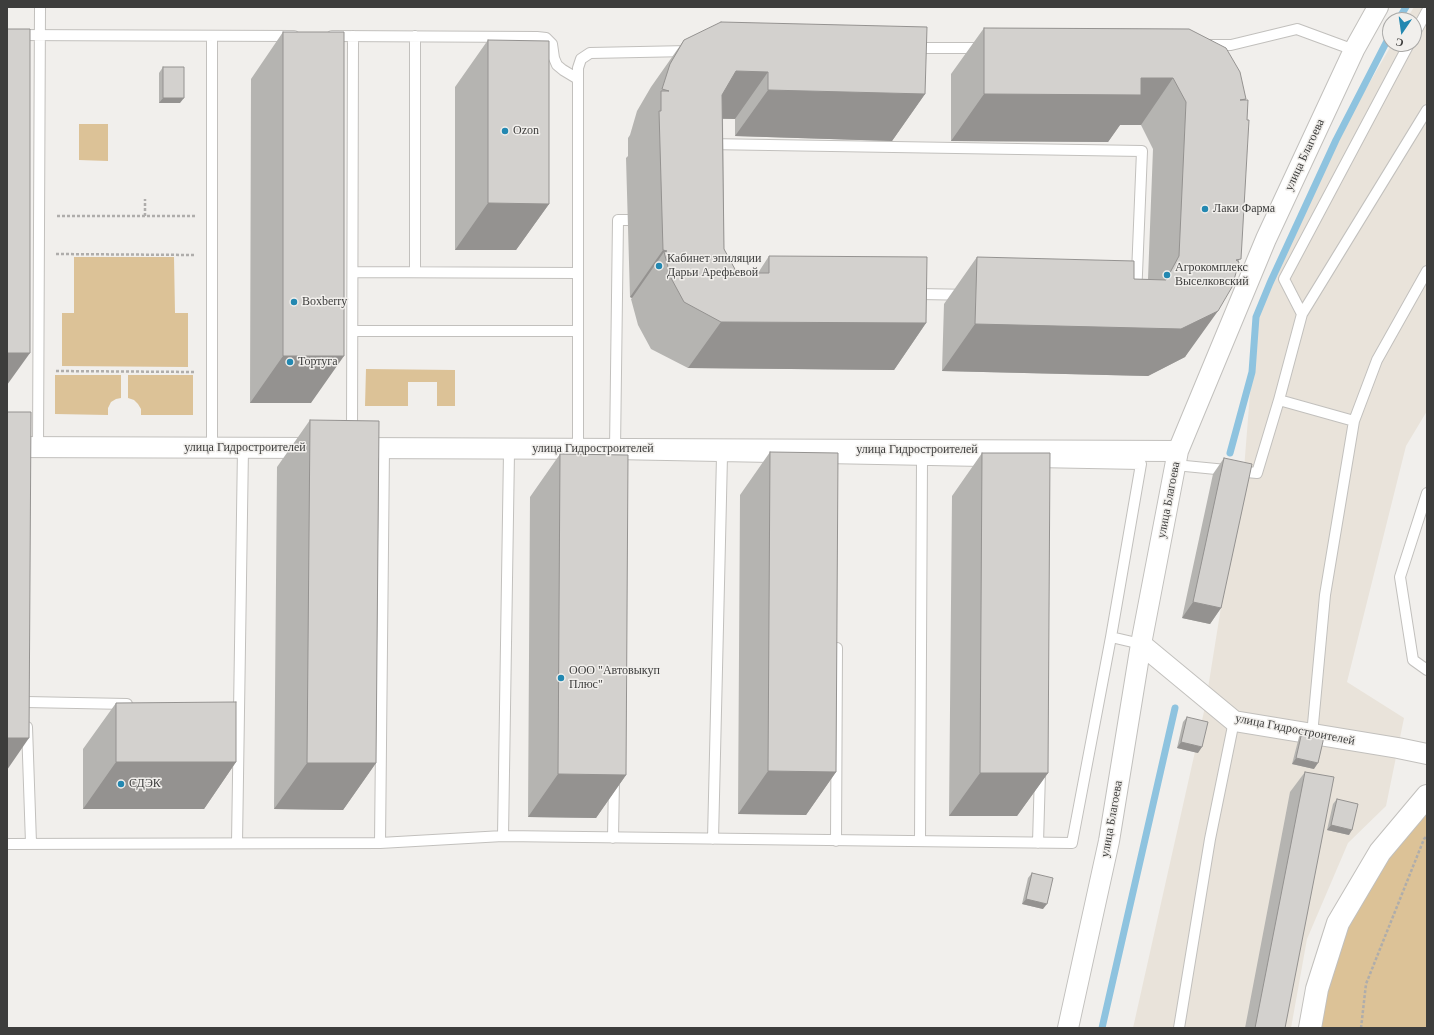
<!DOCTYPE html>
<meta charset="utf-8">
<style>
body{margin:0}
#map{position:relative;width:1434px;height:1035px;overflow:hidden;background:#f1efec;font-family:Georgia,serif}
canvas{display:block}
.frame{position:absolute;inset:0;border:8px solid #3d3d3c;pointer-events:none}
.north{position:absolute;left:1382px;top:12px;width:40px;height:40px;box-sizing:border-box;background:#f1efec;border:1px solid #a9a8a6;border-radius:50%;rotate:193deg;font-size:11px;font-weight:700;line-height:16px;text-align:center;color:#3d3d3c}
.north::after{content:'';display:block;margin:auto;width:14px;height:18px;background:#2388b1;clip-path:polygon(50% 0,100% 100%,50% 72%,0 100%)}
</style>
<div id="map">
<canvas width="1434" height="1035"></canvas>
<div class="frame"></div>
<div class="north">С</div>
</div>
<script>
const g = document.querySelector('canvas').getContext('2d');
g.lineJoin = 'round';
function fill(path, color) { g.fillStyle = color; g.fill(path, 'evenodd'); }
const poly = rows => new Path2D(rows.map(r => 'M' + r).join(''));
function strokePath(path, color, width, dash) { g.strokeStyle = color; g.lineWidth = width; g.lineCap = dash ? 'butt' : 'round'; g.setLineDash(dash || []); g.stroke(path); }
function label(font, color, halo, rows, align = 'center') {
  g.font = font + ' Georgia,serif'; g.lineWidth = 3; g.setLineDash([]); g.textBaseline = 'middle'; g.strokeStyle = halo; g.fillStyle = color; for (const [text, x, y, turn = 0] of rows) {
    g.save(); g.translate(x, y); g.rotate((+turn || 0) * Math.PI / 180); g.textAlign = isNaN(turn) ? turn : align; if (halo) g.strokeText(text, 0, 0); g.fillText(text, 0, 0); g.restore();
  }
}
const built = poly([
 [1414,7,1427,7,1427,411,1406,446,1347,682,1404,718,1386,806,1348,843,1307,939,1291,1028,1133,1028,1205,707,1226,576,1243,482,1256,317,1270,283,1336,140,1392,44,1414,44,1414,20,1406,20]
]);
const green = poly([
 [79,124,108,124,108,161,79,160],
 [74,257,174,257,175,313,188,313,188,367,62,366,62,313,74,313],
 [366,369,455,370,455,406,437,406,437,382,408,382,408,406,365,406],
 [55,375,121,375,121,398,116,399,111,402,108,408,108,415,55,414],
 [128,375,193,375,193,415,141,415,141,409,138,404,134,400,128,398],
 [1427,808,1427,1028,1320,1028,1333,965,1364,883]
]);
const stream = poly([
 [1398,20,1406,7],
 [1230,453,1252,372,1256,317,1270,283,1336,140,1390,35],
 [1102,1028,1175,708]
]);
const path = poly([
 [57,216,196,216],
 [145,216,145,199],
 [56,254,195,255],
 [56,371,195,372],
 [1361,1028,1366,984,1424,839,1427,836]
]);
const lane = poly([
 [7,35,294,36],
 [1414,35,1427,11],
 [332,36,537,37,546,38,552,44,554,58,557,65,563,70,578,79],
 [1205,45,1231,45,1297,29,1354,50],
 [913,48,983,48],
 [707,144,1142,151,1136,298,705,290,707,144],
 [353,272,578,273],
 [415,272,415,36],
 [1302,314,1284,279,1409,44],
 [353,331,578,331],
 [1354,421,1279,400,1302,314,1427,110],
 [352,434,353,36],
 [38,447,40,7],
 [212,447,212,36],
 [384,448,380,843,503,836],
 [578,449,578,68,581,59,590,53,689,51],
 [615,449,618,220,628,220],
 [509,452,1141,464,1111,637,1072,843,503,836,509,452],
 [1175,465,1257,473,1279,400],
 [1427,493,1400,577,1413,660,1427,670],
 [1111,637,1141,644],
 [26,702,127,704],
 [27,727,31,843],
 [1312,735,1325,595,1354,421,1377,360,1427,271],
 [613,838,614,778],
 [713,839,722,456],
 [836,841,837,648],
 [920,841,922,460],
 [237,843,243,448],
 [1038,843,1040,772],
 [7,844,380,843],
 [1179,1028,1210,839,1234,721]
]);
const street = poly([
 [7,447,318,448],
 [352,448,1178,451],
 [1141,644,1234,721,1398,748,1427,754],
 [1068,1028,1109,841,1141,644,1178,451,1266,239,1354,50,1378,7]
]);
const secondary = poly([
 [1310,1028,1317,989,1338,923,1380,852,1427,796]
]);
const wall = poly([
 [984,28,1189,29,1246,99,1245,100,1239,262,1185,357,1148,376,942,371,944,304,977,257,1134,279,1148,279,1153,149,1141,125,1120,125,1108,142,951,141,951,74],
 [283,32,311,403,250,403,251,79],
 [488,40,549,204,516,250,455,250,455,87],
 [684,40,925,94,892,141,735,136,735,119,723,119,724,249,737,273,758,273,769,256,926,323,894,370,688,368,651,349,638,325,631,299,632,298,630,297,626,158,628,156,628,138,630,135,637,111,651,87],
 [163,67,180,103,159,103,159,73],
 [310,420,376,763,343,810,274,809,277,467],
 [770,452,836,772,806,815,738,814,740,495],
 [982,453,1048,773,1017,816,949,816,952,496],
 [560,454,626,775,596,818,528,817,530,497],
 [1224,458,1221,608,1210,624,1182,618,1213,474],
 [116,703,236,762,204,809,83,809,83,749],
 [1187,717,1198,753,1177,748,1183,722],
 [1302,732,1314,769,1292,764,1299,737],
 [1305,772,1285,1028,1245,1028,1290,792],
 [1337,799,1349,835,1327,830,1333,804],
 [1032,873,1043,909,1022,904,1028,878]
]);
const shadedWall = poly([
 [736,71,768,72,735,119,703,118],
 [1141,78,1173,78,1141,125,1120,125,1108,142,951,141,984,94],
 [768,90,925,94,892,141,735,136],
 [163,98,184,98,180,103,159,103],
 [488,203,549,204,516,250,455,250],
 [663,250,667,251,664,252,632,298,630,297],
 [1218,311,1185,357,1148,376,942,371,975,324],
 [721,322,926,323,894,370,688,368],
 [7,353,30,353,7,385],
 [283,356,344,356,311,403,250,403],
 [1193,602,1221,608,1210,624,1182,618],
 [7,738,29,738,7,770],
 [1181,742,1202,747,1198,753,1177,748],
 [1296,758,1318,763,1314,769,1292,764],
 [116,762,236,762,204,809,83,809],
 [307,763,376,763,343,810,274,809],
 [768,771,836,772,806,815,738,814],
 [980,773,1048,773,1017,816,949,816],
 [558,774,626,775,596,818,528,817],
 [1331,825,1352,830,1349,835,1327,830],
 [1026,899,1047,904,1043,909,1022,904]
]);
const building = poly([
 [721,22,927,27,925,94,768,90,768,72,736,71,722,95,724,249,737,273,769,273,769,256,927,257,926,323,721,322,684,302,671,278,664,252,667,251,663,250,659,111,661,111,661,91,669,91,662,89,670,64,684,40,721,22],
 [984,28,1189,29,1226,48,1240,72,1246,99,1240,100,1248,100,1247,120,1249,120,1241,259,1236,260,1239,262,1232,287,1218,311,1181,329,975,324,977,257,1134,261,1134,279,1166,280,1179,256,1186,102,1173,78,1141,78,1141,95,984,94,984,28],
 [7,29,30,29,30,353,7,353,7,29],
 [283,32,344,32,344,356,283,356,283,32],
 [488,40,549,41,549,204,488,203,488,40],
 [163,67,184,67,184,98,163,98,163,67],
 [7,412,31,412,29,738,7,738,7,412],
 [310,420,379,421,376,763,307,763,310,420],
 [770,452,838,453,836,772,768,771,770,452],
 [982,453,1050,453,1048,773,980,773,982,453],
 [560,454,628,455,626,775,558,774,560,454],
 [1224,458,1252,464,1221,608,1193,602,1224,458],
 [236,702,236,762,116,762,116,703,236,702],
 [1187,717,1208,722,1202,747,1181,742,1187,717],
 [1302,732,1324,737,1318,763,1296,758,1302,732],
 [1305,772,1334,777,1285,1028,1255,1028,1305,772],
 [1337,799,1358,804,1352,830,1331,825,1337,799],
 [1032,873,1053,878,1047,904,1026,899,1032,873]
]);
const markers = [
 [505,131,4,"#2388b1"],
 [1205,209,4,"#2388b1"],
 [659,266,4,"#2388b1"],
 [1167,275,4,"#2388b1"],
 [294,302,4,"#2388b1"],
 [290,362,4,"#2388b1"],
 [561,678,4,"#2388b1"],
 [121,784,4,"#2388b1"]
];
const poiNames = [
 ["Ozon",513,131],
 ["Лаки Фарма",1213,209],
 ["Кабинет эпиляции",667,259],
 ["Дарьи Арефьевой",667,273],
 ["Агрокомплекс",1175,268],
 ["Выселковский",1175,282],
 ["Boxberry",302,302],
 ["Тортуга",298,362],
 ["ООО \"Автовыкуп",569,671],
 ["Плюс\"",569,685],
 ["СДЭК",129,784]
];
const streetNames = [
 ["улица Благоева",1305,155,-65],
 ["улица Гидростроителей",245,448],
 ["улица Гидростроителей",593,449],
 ["улица Гидростроителей",917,450],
 ["улица Благоева",1169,500,-79],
 ["улица Гидростроителей",1295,730,11],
 ["улица Благоева",1112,819,-80]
];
fill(built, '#e9e3da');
fill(green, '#dcc297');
strokePath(stream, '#8ec3df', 7);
strokePath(lane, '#c2c0bd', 12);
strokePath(street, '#c2c0bd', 22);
strokePath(secondary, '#c2c0bd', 24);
strokePath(path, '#afadab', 2.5, [3, 2]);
strokePath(lane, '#fff', 10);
strokePath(street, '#fff', 20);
strokePath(secondary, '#fff', 22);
fill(wall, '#b5b4b1');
fill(shadedWall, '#949290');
fill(building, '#d3d1ce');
strokePath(building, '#949290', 1);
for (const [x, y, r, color] of markers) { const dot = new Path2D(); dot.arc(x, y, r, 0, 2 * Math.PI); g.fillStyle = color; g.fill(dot); strokePath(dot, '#f1efec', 1.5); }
label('12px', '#3d3d3c', '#f1efec', poiNames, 'left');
label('12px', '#3d3d3c', '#f1efec', streetNames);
</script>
